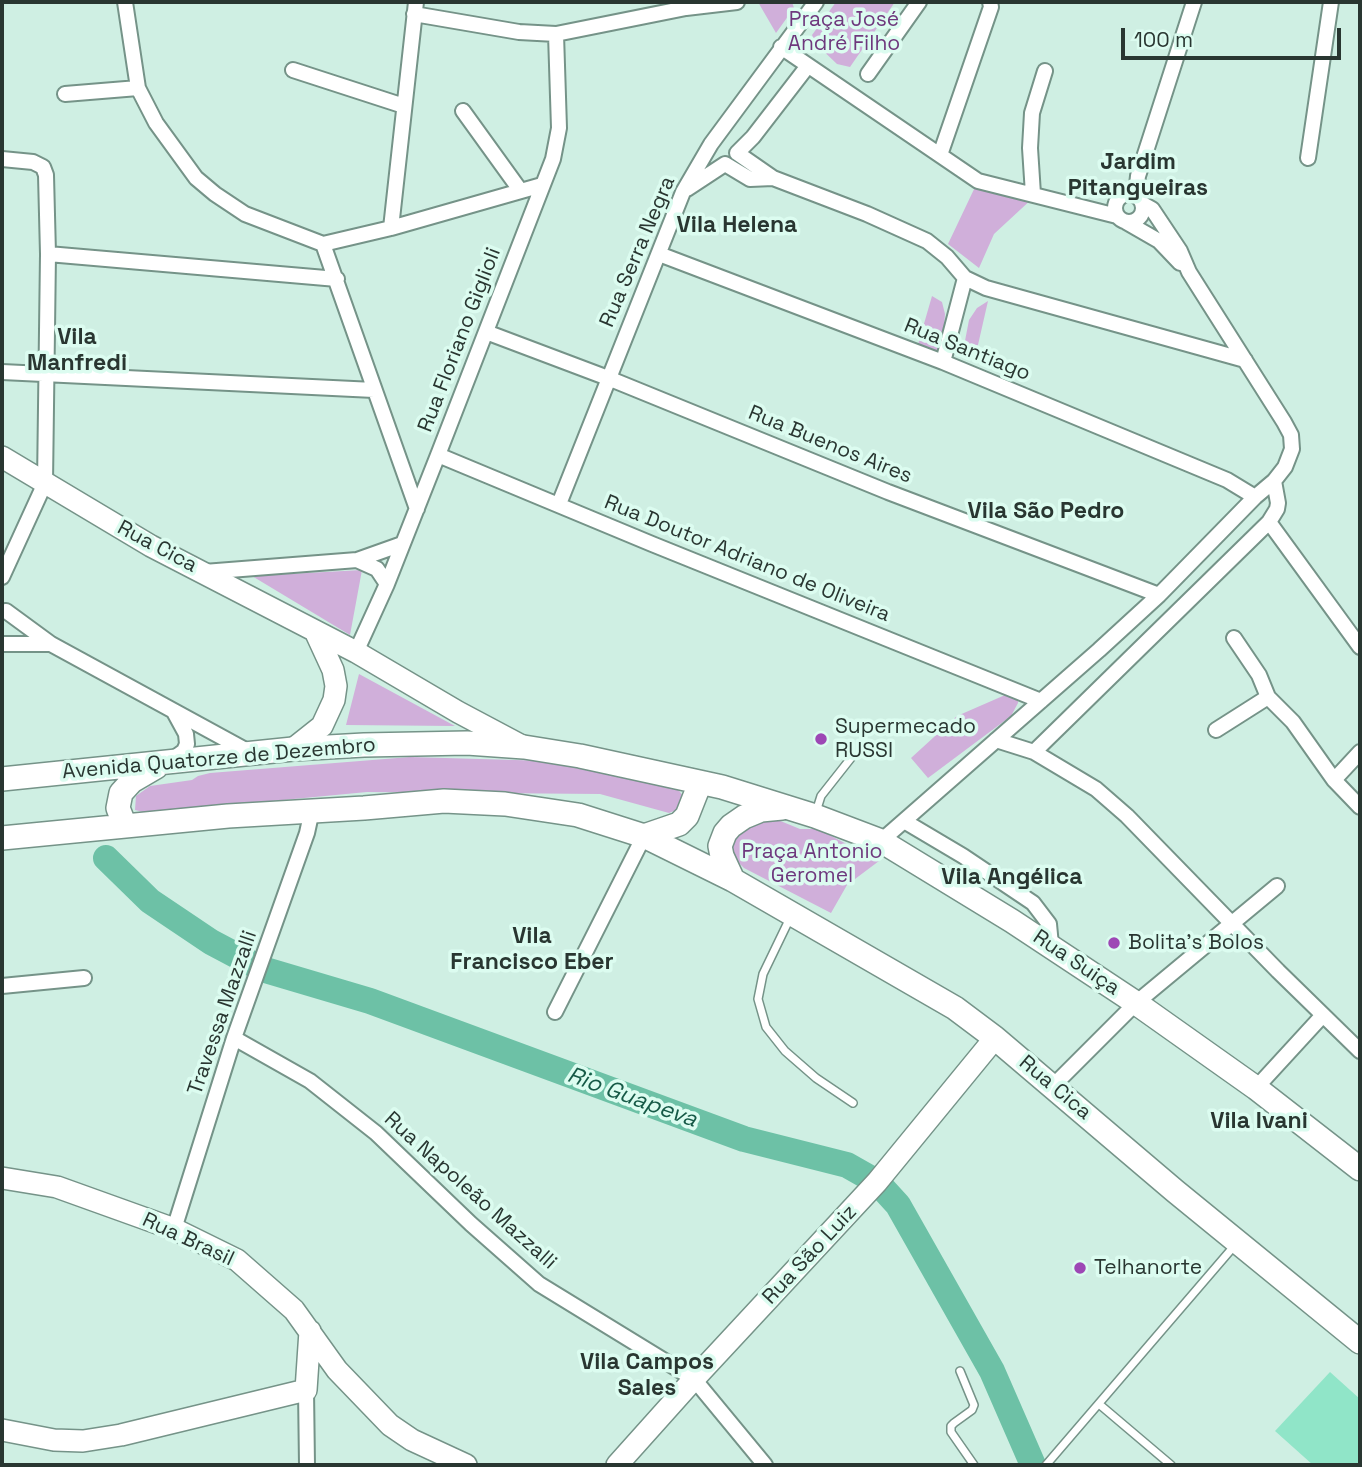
<!DOCTYPE html>
<meta charset="utf-8">
<style>
body{margin:0}
#map{position:relative;width:1362px;height:1467px;overflow:hidden;background:#cfefe3;font-family:"Space Grotesk",sans-serif}
canvas{display:block}
.frame{position:absolute;inset:0;border:4px solid #293631;pointer-events:none}
.scale{position:absolute;left:1121px;top:28px;width:220px;height:32px;box-sizing:border-box;border:4px solid #293631;border-top:0;padding-left:9px;font-size:21px;line-height:24px;white-space:nowrap;color:#293631;-webkit-text-stroke:5px #dcfcf0;paint-order:stroke}
</style>
<div id="map">
<canvas width="1362" height="1467"></canvas>
<div class="frame"></div>
<div class="scale">100 m</div>
</div>
<script>
const g = document.querySelector('canvas').getContext('2d');
g.lineJoin = 'round';
function fill(path, color) { g.fillStyle = color; g.fill(path, 'evenodd'); }
const poly = rows => new Path2D(rows.map(r => 'M' + r).join(''));
function strokePath(path, color, width, dash) { g.strokeStyle = color; g.lineWidth = width; g.lineCap = dash ? 'butt' : 'round'; g.setLineDash(dash || []); g.stroke(path); }
function label(font, color, halo, rows, align = 'center') {
  g.font = font + ' "Space Grotesk",sans-serif'; g.lineWidth = 7; g.setLineDash([]); g.textBaseline = 'middle'; g.strokeStyle = halo; g.fillStyle = color; for (const [text, x, y, turn = 0] of rows) {
    g.save(); g.translate(x, y); g.rotate((+turn || 0) * Math.PI / 180); g.textAlign = isNaN(turn) ? turn : align; if (halo) g.strokeText(text, 0, 0); g.fillText(text, 0, 0); g.restore();
  }
}
const green = poly([
 [758,2,792,2,794,8,776,33],
 [836,2,895,2,850,67,837,64,816,44,812,35],
 [976,185,1034,197,994,234,979,268,948,244],
 [932,296,942,302,945,314,942,354,917,348],
 [988,301,975,358,968,355,964,346,969,320,977,308],
 [362,570,350,635,252,576],
 [359,674,455,726,346,725],
 [1012,692,1018,697,1018,703,1011,716,928,778,911,758,957,716],
 [410,757,550,761,674,784,683,796,681,808,669,813,600,794,367,792,199,808,151,814,135,810,136,796,150,786,192,780,198,776,210,773],
 [778,820,800,829,818,829,879,861,847,885,831,913,744,868,735,859,730,846,742,830,762,822]
]);
const shadow = poly([
 [1330,1374,1360,1401,1360,1465,1315,1465,1284,1438]
]);
const river = poly([
 [106,858,150,901,211,942,262,969,370,1001,744,1139,847,1165,877,1182,898,1205,992,1371,1033,1465]
]);
const building = poly([
 [1330,1372,1360,1399,1360,1465,1313,1465,1275,1431]
]);
const lane = poly([
 [816,812,821,796,851,758],
 [790,918,763,974,758,999,766,1027,785,1051,816,1078,853,1103],
 [960,1371,974,1405,972,1410,954,1423,951,1426,951,1432,974,1465],
 [1099,1404,1171,1465],
 [1046,1465,1235,1245]
]);
const street = poly([
 [125,2,138,88,156,123,196,178,215,194,245,214,323,244,417,509],
 [414,14,519,32,556,34,686,8,737,2],
 [781,47,978,181,1117,216],
 [807,67,753,137,737,153,773,178,867,214,927,241,947,257,965,278,943,362],
 [293,70,404,106],
 [868,74,919,2],
 [65,94,138,88],
 [463,111,520,190],
 [940,155,991,7,990,2],
 [1308,158,1331,2],
 [2,159,33,162,43,167,46,175,48,254,45,483,2,577],
 [687,189,725,164,750,179,773,178],
 '1115 208a14 14 0 1 1 28 0a14 14 0 1 1-28 0Z',
 [1033,194,1030,148,1032,113,1045,71],
 [1136,194,1138,176,1194,2],
 [1126,222,1159,241,1180,263],
 [391,228,416,2],
 [323,244,391,228,542,185],
 [48,254,337,279],
 [659,254,943,362,1227,480,1255,497],
 [965,278,986,288,1245,360],
 [486,332,608,378,888,492,1159,595],
 [2,372,374,390],
 [438,455,652,544,1041,701],
 [559,504,683,192,711,144,816,2],
 [1269,522,1277,509,1278,503,1274,481],
 [357,560,377,569,387,584],
 [204,572,357,560,402,544],
 [6,611,51,644,249,752],
 [1234,638,1259,675,1268,697],
 [2,644,51,644],
 [356,652,387,584,438,455,553,159,559,128,556,34],
 [1216,730,1268,697,1293,722,1334,780,1360,807],
 [996,740,1034,752,1096,789,1127,816,1278,971,1360,1051],
 [1034,752,1269,522,1360,647],
 [173,759,184,751,187,744,186,734,174,712],
 [1334,780,1360,752],
 [904,821,963,856,1033,903,1049,924,1051,945],
 [881,841,1099,650,1159,595,1255,497,1274,481,1285,467,1292,449,1291,435,1284,422,1189,272,1180,251,1152,209,1143,204],
 [2,986,84,978],
 [555,1012,644,836],
 [234,1038,310,1081,376,1133,471,1224,539,1284,694,1379,765,1465],
 [1053,1086,1136,1003,1277,886],
 [1256,1088,1323,1015],
 [174,1229,234,1038,307,833,312,810],
 [306,1390,307,1465]
]);
const secondary = poly([
 [2,457,151,546,356,652,458,712,522,746],
 [293,749,322,726,334,700,336,686,333,670,315,631],
 [2,1178,57,1187,174,1229,237,1260,294,1310,337,1370,390,1425,412,1440,466,1465],
 [2,1430,54,1440,83,1441,121,1435,306,1390,310,1331],
 [617,1465,694,1379,877,1182,995,1038]
]);
const primary = poly([
 [2,779,293,749,364,745,467,743,524,747,580,756,722,787,815,816,881,841,1012,921,1136,1003,1256,1088,1360,1169],
 [125,826,118,808,121,793,132,781,156,767],
 [644,836,679,824,687,816,700,783],
 [2,838,228,816,364,808,444,801,505,804,578,815,644,836,733,880,955,1008,995,1038,1175,1191,1360,1342],
 [733,880,722,856,720,846,725,833,731,826,744,817,761,810,782,808]
]);
const markers = [
 [821,739,7,"#9d47b5"],
 [1114,943,7,"#9d47b5"],
 [1080,1268,7,"#9d47b5"]
];
const parkNames = [
 ["Praça José",844,20],
 ["André Filho",844,44],
 ["Praça Antonio",812,852],
 ["Geromel",812,876]
];
const streetNames = [
 ["Rua Serra Negra",638,252,-67],
 ["Rua Floriano Giglioli",460,340,-69],
 ["Rua Santiago",967,350,22],
 ["Rua Buenos Aires",830,445,22],
 ["Rua Cica",157,547,28],
 ["Rua Doutor Adriano de Oliveira",747,559,22],
 ["Avenida Quatorze de Dezembro",219,759,-5],
 ["Rua Suiça",1076,963,34],
 ["Travessa Mazzalli",223,1013,-71],
 ["Rua Cica",1055,1088,40],
 ["Rua Napoleão Mazzalli",470,1191,42],
 ["Rua Brasil",188,1240,25],
 ["Rua São Luiz",810,1255,-47]
];
const poiNames = [
 ["Supermecado",835,727],
 ["RUSSI",835,751],
 ["Bolita's Bolos",1128,943],
 ["Telhanorte",1094,1268]
];
const neighbourhoodNames = [
 ["Jardim",1138,163],
 ["Pitangueiras",1138,189],
 ["Vila Helena",737,226],
 ["Vila",77,338],
 ["Manfredi",77,364],
 ["Vila São Pedro",1046,512],
 ["Vila Angélica",1012,878],
 ["Vila",532,937],
 ["Francisco Eber",532,963],
 ["Vila Ivani",1259,1122],
 ["Vila Campos",647,1363],
 ["Sales",647,1389]
];
const waterNames = [
 ["Rio Guapeva",632,1098,20]
];
fill(green, '#d0afda');
fill(shadow, '#0003');
strokePath(river, '#6dc1a6', 26);
fill(building, '#90e5c8');
strokePath(lane, '#759388', 10);
strokePath(street, '#759388', 18);
strokePath(secondary, '#759388', 24);
strokePath(primary, '#759388', 26);
strokePath(lane, '#fff', 7);
strokePath(street, '#fff', 14);
strokePath(secondary, '#fff', 21);
strokePath(primary, '#fff', 23);
for (const [x, y, r, color] of markers) { const dot = new Path2D(); dot.arc(x, y, r, 0, 2 * Math.PI); g.fillStyle = color; g.fill(dot); strokePath(dot, '#dcfcf0', 2.5); }
label('21px', '#6e387d', '#dcfcf0', parkNames);
label('21px', '#293631', '#dcfcf0', streetNames);
label('21px', '#293631', '#dcfcf0', poiNames, 'left');
label('bold 23px', '#293631', '#dcfcf0', neighbourhoodNames);
label('italic 23px', '#165a47', '#dcfcf0', waterNames);
</script>
